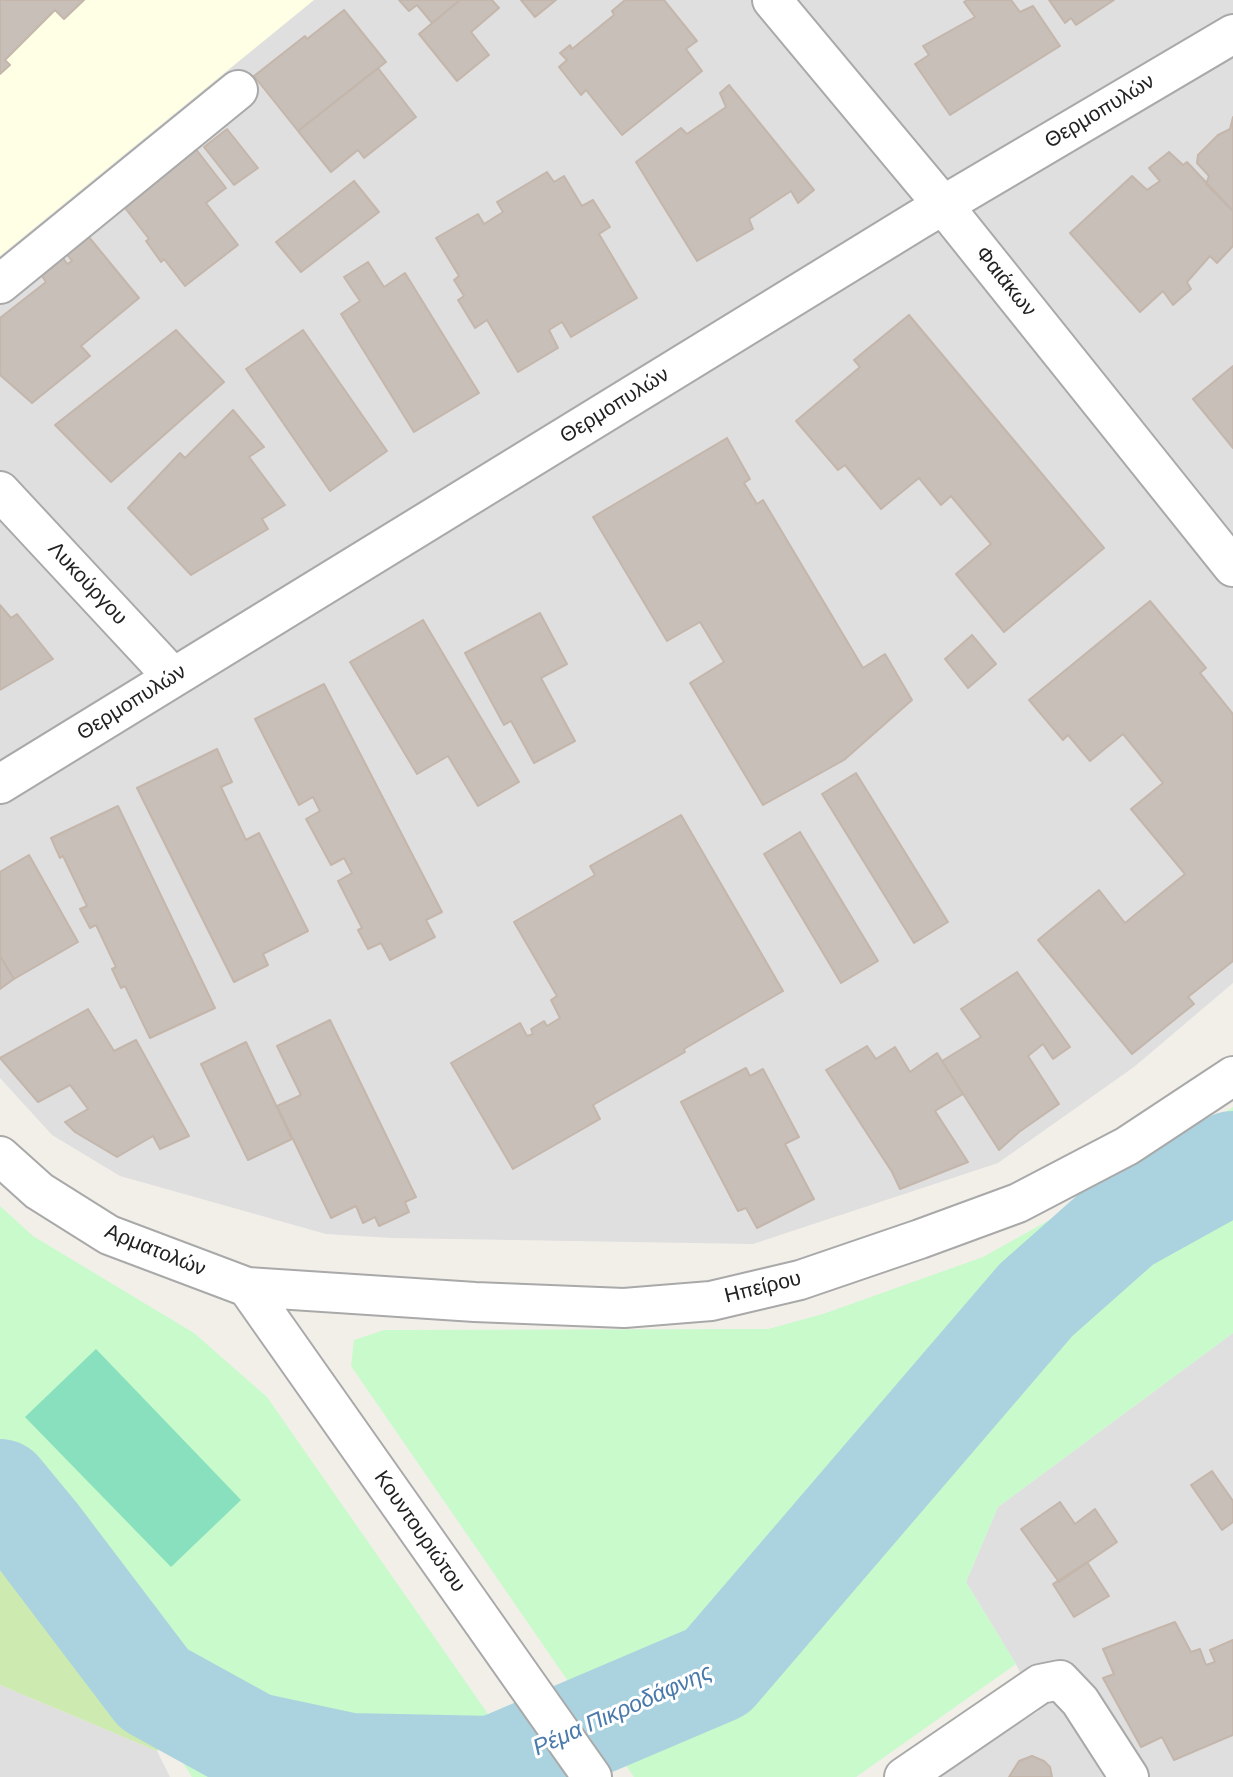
<!DOCTYPE html>
<meta charset="utf-8">
<style>
body{margin:0}
canvas{display:block;background:#f2efe9}
</style>
<canvas width="1233" height="1777"></canvas>
<script>
const g = document.querySelector('canvas').getContext('2d');
g.lineJoin = 'round';
function fill(path, color) { g.fillStyle = color; g.fill(path, 'evenodd'); }
const poly = rows => new Path2D(rows.map(r => 'M' + r).join(''));
function strokePath(path, color, width, dash) { g.strokeStyle = color; g.lineWidth = width; g.lineCap = dash ? 'butt' : 'round'; g.setLineDash(dash || []); g.stroke(path); }
function label(font, color, halo, rows, align = 'center') {
  g.font = font + ' "DM Sans",sans-serif'; g.lineWidth = 6; g.setLineDash([]); g.textBaseline = 'middle'; g.strokeStyle = halo; g.fillStyle = color; for (const [text, x, y, turn = 0] of rows) {
    g.save(); g.translate(x, y); g.rotate((+turn || 0) * Math.PI / 180); g.textAlign = isNaN(turn) ? turn : align; if (halo) g.strokeText(text, 0, 0); g.fillText(text, 0, 0); g.restore();
  }
}
const residential = poly([
 [0,0,1233,0,1233,983,1134,1067,998,1163,753,1244,392,1238,326,1234,120,1176,52,1135,0,1078],
 [1233,1333,1233,1777,932,1777,1039,1711,1016,1664,966,1582,998,1507],
 [0,1685,157,1751,170,1777,0,1777]
]);
const education = poly([
 [0,0,314,0,0,256]
]);
const grass = poly([
 [0,1505,56,1579,163,1742,157,1751,0,1685]
]);
const park = poly([
 [1233,1107,1233,1333,998,1507,966,1582,1016,1664,856,1777,634,1777,351,1366,354,1340,384,1330,768,1329,823,1314,983,1257,1141,1169],
 [0,1206,33,1236,194,1333,267,1397,532,1777,192,1777,38,1536,0,1552]
]);
const pitch = poly([
 [96,1349,241,1500,171,1567,25,1417]
]);
const river = poly([
 [0,1490,38,1536,154,1689,252,1743,350,1764,494,1767,717,1672,1036,1300,1123,1223,1233,1162]
]);
const building = poly([
 [0,0,84,0,64,19,55,10,5,60,10,65,0,74,0,0],
 [399,0,460,0,432,23,417,5,409,11,399,0],
 [460,0,492,0,499,8,471,32,489,55,457,81,419,34,460,0],
 [521,0,556,0,535,17,521,0],
 [625,0,664,0,697,41,686,49,702,71,622,135,586,90,581,95,559,67,567,60,560,53,570,45,572,49,614,15,612,11,625,0],
 [967,0,1011,0,1020,12,1033,6,1060,46,950,115,915,64,929,55,923,46,975,17,964,2,967,0],
 [1049,0,1114,0,1076,25,1071,18,1065,23,1049,0],
 [344,10,386,62,298,131,254,76,305,36,307,39,344,10],
 [378,68,416,117,364,158,358,150,331,172,298,131,378,68],
 [729,85,814,190,798,203,791,191,749,219,753,229,697,261,636,162,681,128,687,134,726,107,720,93,729,85],
 [1233,117,1233,211,1206,184,1209,176,1197,163,1198,155,1218,135,1230,129,1233,117],
 [227,129,258,168,234,185,204,147,227,129],
 [195,148,226,188,206,203,238,245,185,286,164,259,161,262,146,241,149,239,122,204,195,148],
 [1169,152,1183,165,1187,162,1233,211,1233,246,1217,263,1210,256,1187,282,1191,289,1173,305,1163,291,1140,312,1070,233,1132,176,1147,190,1160,181,1149,168,1169,152],
 [547,172,554,182,564,176,582,206,593,200,610,227,599,234,637,298,571,337,562,322,549,330,558,348,518,372,487,320,475,328,458,300,464,296,454,280,459,276,436,238,478,214,484,224,503,212,497,202,547,172],
 [354,181,379,212,301,272,276,242,354,181],
 [88,236,139,298,81,346,90,356,32,403,0,375,0,318,46,282,40,273,62,256,67,264,72,261,66,253,88,236],
 [368,262,384,287,405,273,479,393,414,432,341,314,360,301,344,277,368,262],
 [909,315,1104,548,1004,632,956,574,991,544,951,496,941,505,919,478,881,509,845,465,838,470,796,421,860,367,854,360,909,315],
 [176,330,224,382,111,482,55,425,176,330],
 [303,330,387,451,330,491,246,369,303,330],
 [1233,366,1233,448,1193,399,1233,366],
 [233,410,264,447,249,457,285,505,262,519,268,529,191,575,128,508,180,453,185,458,233,410],
 [727,438,750,479,744,483,757,504,763,500,863,668,885,654,912,700,844,760,763,805,690,683,724,662,700,622,667,641,593,517,727,438],
 [1150,601,1206,668,1200,673,1233,714,1233,961,1188,997,1194,1004,1132,1054,1038,940,1099,890,1125,923,1185,874,1131,809,1163,783,1123,734,1090,761,1068,735,1063,740,1029,700,1150,601],
 [0,605,11,618,17,614,53,659,0,690,0,605],
 [540,613,567,664,541,678,575,741,534,763,511,721,504,725,465,653,540,613],
 [423,620,519,782,478,806,448,756,417,774,350,662,423,620],
 [972,635,996,664,968,688,945,659,972,635],
 [324,684,442,912,426,920,435,937,390,960,381,943,368,949,358,930,362,928,338,881,352,873,344,858,331,865,306,819,320,811,313,797,299,805,255,719,324,684],
 [217,749,232,782,221,787,246,840,259,833,308,931,263,954,268,965,234,982,137,788,217,749],
 [856,773,948,922,914,943,822,794,856,773],
 [118,806,215,1008,150,1038,125,986,121,988,112,969,116,967,96,925,90,928,80,909,87,906,63,856,60,858,51,838,118,806],
 [681,815,783,991,684,1049,685,1052,593,1105,600,1119,513,1169,451,1063,520,1023,527,1036,533,1034,531,1029,544,1021,547,1026,560,1018,551,1000,557,996,514,922,595,875,590,866,681,815],
 [800,832,878,961,841,983,764,854,800,832],
 [29,855,78,942,14,979,0,956,0,872,29,855],
 [0,956,14,979,0,989,0,956],
 [1017,972,1070,1047,1053,1059,1043,1044,1028,1056,1059,1104,1019,1132,999,1150,942,1061,981,1037,961,1009,1017,972],
 [88,1009,114,1051,136,1040,189,1136,160,1149,153,1136,117,1157,75,1132,65,1122,88,1109,70,1085,38,1102,0,1058,88,1009],
 [330,1020,416,1197,405,1202,409,1212,379,1226,375,1217,363,1223,356,1206,331,1218,277,1106,301,1095,277,1046,330,1020],
 [246,1042,292,1139,248,1160,201,1064,246,1042],
 [867,1046,876,1059,895,1047,910,1072,937,1053,963,1094,935,1111,968,1162,900,1189,892,1172,826,1070,867,1046],
 [746,1068,750,1076,763,1069,799,1137,785,1144,814,1199,757,1228,746,1208,738,1211,681,1102,746,1068],
 [1212,1471,1233,1501,1233,1522,1222,1530,1191,1485,1212,1471],
 [1060,1502,1075,1524,1095,1509,1117,1542,1059,1582,1021,1529,1060,1502],
 [1087,1562,1109,1596,1074,1617,1053,1584,1087,1562],
 [1175,1622,1191,1652,1200,1649,1206,1665,1215,1662,1210,1650,1233,1640,1233,1735,1174,1760,1162,1737,1141,1747,1103,1678,1114,1674,1103,1649,1175,1622],
 [1032,1756,1044,1761,1050,1767,1052,1777,1009,1777,1019,1761,1032,1756]
]);
const minor = poly([
 [772,0,943,205,1233,567],
 [0,284,238,90],
 [0,491,173,677],
 [0,784,918,220,1233,34],
 [0,1156,39,1191,109,1235,247,1287,475,1302,624,1308,711,1301,800,1280,920,1239,1018,1203,1127,1146,1233,1076],
 [247,1287,592,1777],
 [904,1777,1040,1684,1060,1680,1080,1701,1129,1777]
]);
const streetNames = [
 ["Θερμοπυλών",1100,112,-31],
 ["Φαιάκων",1005,282,51],
 ["Θερμοπυλών",615,406,-32],
 ["Λυκούργου",87,584,47],
 ["Θερμοπυλών",132,703,-32],
 ["Αρματολών",155,1251,22],
 ["Ηπείρου",763,1288,-14],
 ["Κουντουριώτου",419,1532,55]
];
const waterNames = [
 ["Ρέμα Πικροδάφνης",623,1711,-24]
];
fill(residential, '#e0dfdf');
fill(education, '#ffffe5');
fill(grass, '#cdebb0');
fill(park, '#c8facc');
fill(pitch, '#88e0be');
strokePath(river, '#aad3df', 102);
fill(building, '#c7bfb8');
strokePath(building, '#c4b6ab', 2);
strokePath(minor, '#a9a9a9', 42);
strokePath(minor, '#fff', 38);
label('21px', '#222', '#fff', streetNames);
label('italic 23px', '#4a7aab', '#fff', waterNames);
</script>
